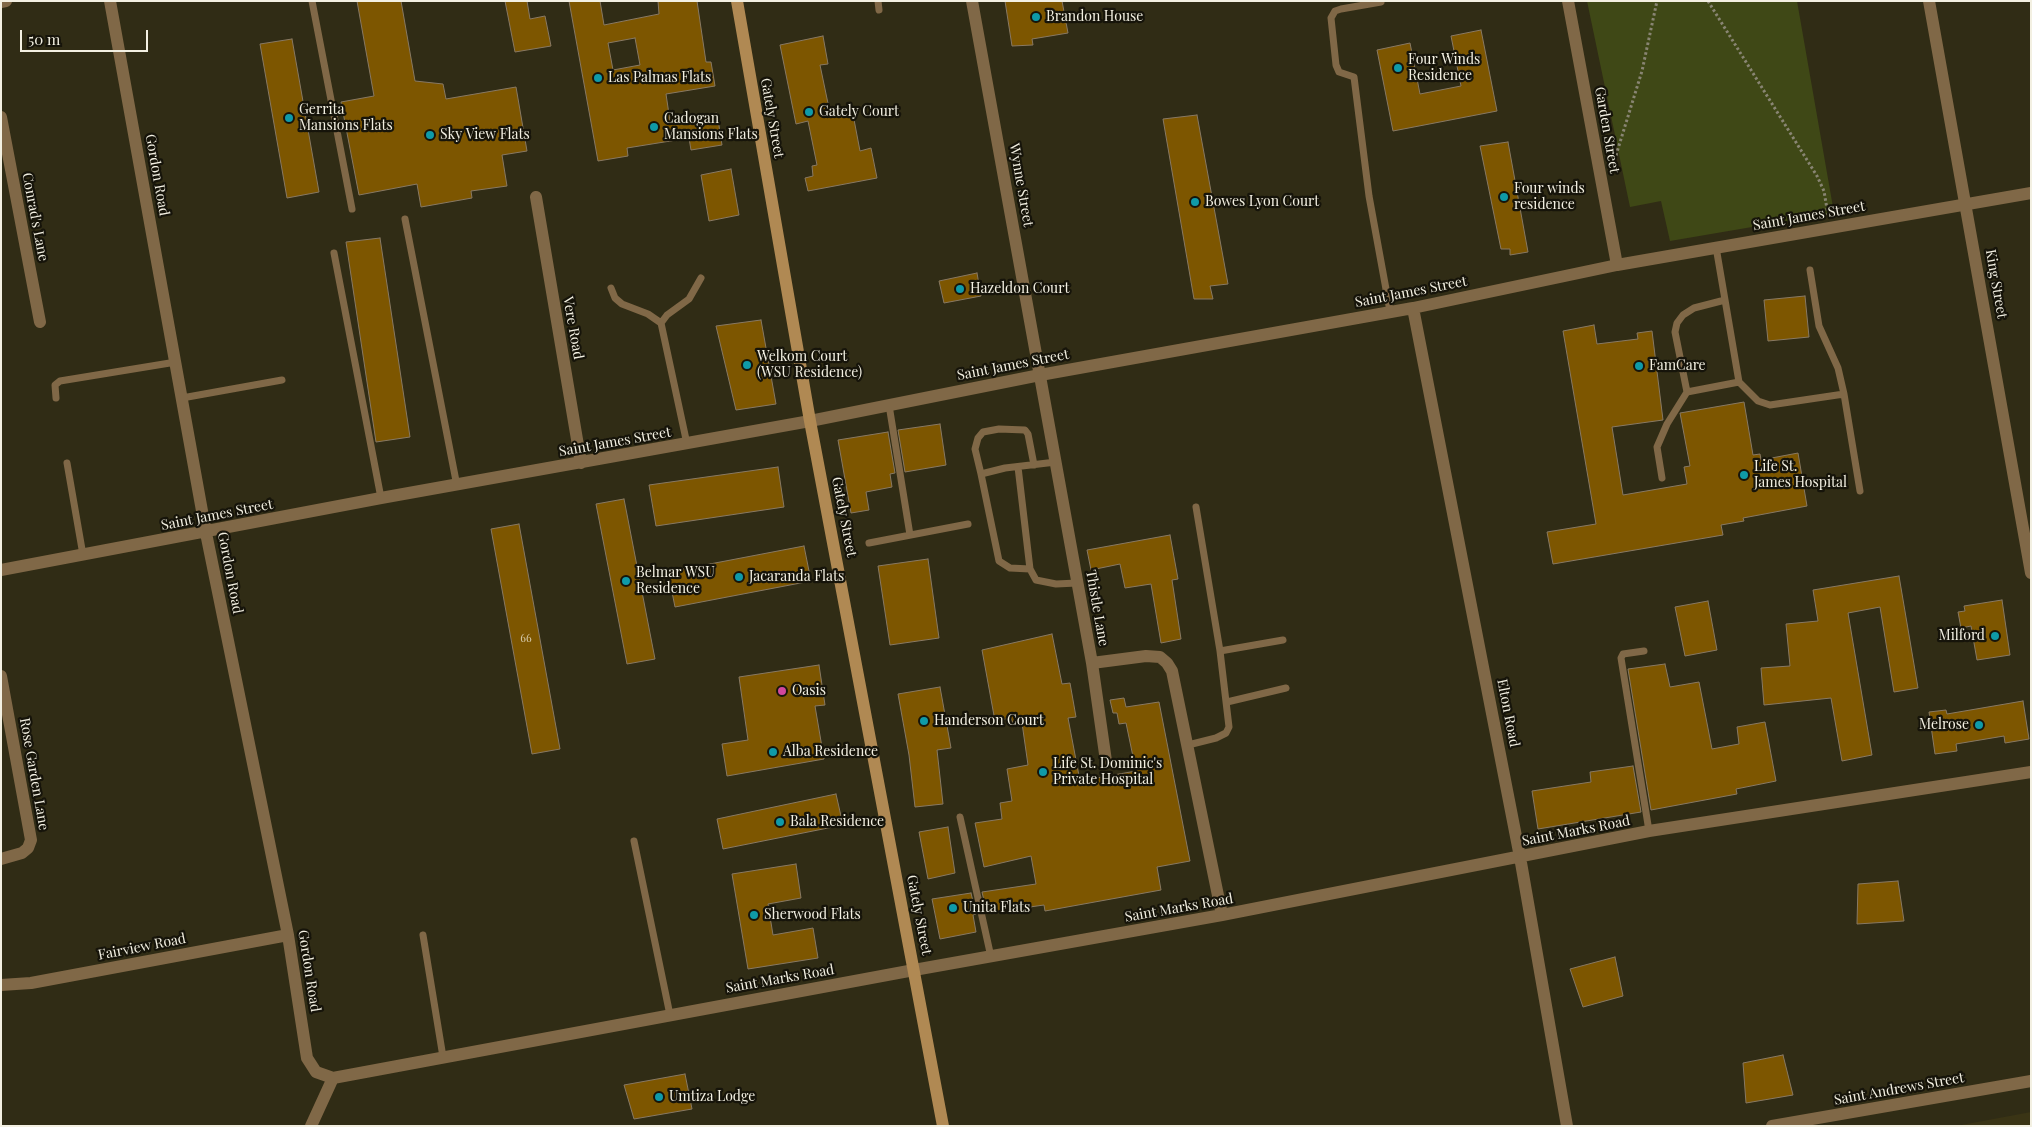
<!DOCTYPE html>
<style>
body{margin:0}
#map{position:relative;width:2032px;height:1127px;overflow:hidden;background:#302c15;font-family:"Playfair Display",serif}
canvas{display:block}
.frame{position:absolute;inset:0;border:2px solid #f3f0e2;pointer-events:none}
.scale{position:absolute;left:20px;top:30px;width:128px;height:22px;box-sizing:border-box;border:2px solid #f3f0e2;border-top:0;padding-left:6px;font-size:15px;line-height:18px;white-space:nowrap;color:#f3f0e2;-webkit-text-stroke:4px #16140a;paint-order:stroke}
</style>
<div id="map">
<canvas width="2032" height="1127"></canvas>
<div class="frame"></div>
<div class="scale">50 m</div>
</div>
<script>
const g = document.querySelector('canvas').getContext('2d');
g.lineJoin = 'round';
function fill(path, color) { g.fillStyle = color; g.fill(path, 'evenodd'); }
const poly = rows => new Path2D(rows.map(r => 'M' + r).join(''));
function strokePath(path, color, width, dash) { g.strokeStyle = color; g.lineWidth = width; g.lineCap = dash ? 'butt' : 'round'; g.setLineDash(dash || []); g.stroke(path); }
function label(font, color, halo, rows, align = 'center') {
  g.font = font + ' "Playfair Display",serif'; g.lineWidth = 4.5; g.setLineDash([]); g.textBaseline = 'middle'; g.strokeStyle = halo; g.fillStyle = color; for (const [text, x, y, turn = 0] of rows) {
    g.save(); g.translate(x, y); g.rotate((+turn || 0) * Math.PI / 180); g.textAlign = isNaN(turn) ? turn : align; if (halo) g.strokeText(text, 0, 0); g.fillText(text, 0, 0); g.restore();
  }
}
const built = poly([
 [2031,1112,2031,1126,1956,1126]
]);
const green = poly([
 [1587,1,1797,1,1834,213,1670,241,1661,201,1630,207]
]);
const building = poly([
 [357,1,401,1,415,81,443,84,446,99,516,87,527,151,502,155,507,186,471,191,472,198,421,207,417,184,359,195,341,102,374,96,357,1],
 [505,1,527,1,530,19,545,16,551,46,515,52,505,1],
 [569,1,600,1,604,25,659,14,658,1,697,1,706,62,711,62,715,86,666,94,670,121,717,113,722,145,691,150,689,138,627,148,628,156,598,161,569,1],
 [635,38,640,65,613,70,608,43,635,38],
 [1005,1,1062,1,1068,33,1032,39,1033,45,1012,46,1005,1],
 [1481,30,1497,111,1393,131,1377,50,1410,43,1420,94,1461,86,1451,36,1481,30],
 [823,36,828,64,820,65,830,113,852,109,860,151,871,148,877,178,808,191,805,178,813,176,812,166,817,165,808,121,796,124,780,45,823,36],
 [292,39,319,192,287,198,260,44,292,39],
 [1197,115,1228,284,1210,286,1213,299,1194,299,1163,119,1197,115],
 [1508,142,1528,252,1510,255,1510,249,1501,249,1480,146,1508,142],
 [731,169,739,215,709,221,701,175,731,169],
 [380,238,410,437,376,442,346,242,380,238],
 [977,273,981,296,944,303,939,281,977,273],
 [1805,296,1809,337,1768,341,1764,300,1805,296],
 [761,320,776,404,736,410,716,326,761,320],
 [1594,325,1597,344,1638,339,1637,333,1652,331,1663,420,1612,427,1623,495,1687,484,1684,467,1690,466,1680,413,1744,402,1753,455,1760,454,1761,460,1798,453,1807,506,1743,518,1744,521,1721,525,1723,535,1553,564,1547,532,1596,524,1563,331,1594,325],
 [940,424,946,465,905,472,898,430,940,424],
 [888,432,895,473,890,474,892,487,866,492,869,510,851,513,838,440,888,432],
 [778,467,784,507,656,526,649,485,778,467],
 [624,499,655,659,627,664,596,504,624,499],
 [519,524,560,749,532,754,491,529,519,524],
 [1170,535,1178,579,1172,580,1181,639,1161,643,1151,584,1125,588,1120,564,1091,570,1087,550,1170,535],
 [804,546,811,581,675,607,668,572,804,546],
 [928,559,939,638,890,645,878,566,928,559],
 [1899,576,1918,688,1894,692,1880,607,1848,613,1872,755,1842,761,1831,698,1764,705,1761,668,1790,666,1786,624,1818,621,1813,590,1899,576],
 [2002,600,2010,655,1977,660,1971,626,1961,628,1958,612,1965,611,1964,606,2002,600],
 [1708,601,1717,650,1685,656,1675,607,1708,601],
 [1052,634,1062,684,1070,683,1076,717,1068,718,1080,781,1136,771,1126,723,1119,724,1117,713,1113,713,1110,700,1124,698,1126,707,1159,702,1190,861,1157,867,1161,890,1045,911,1044,905,987,913,982,892,1036,884,1031,856,984,867,975,823,1002,819,1000,803,1012,801,1007,769,1028,765,1022,723,1013,724,1011,718,995,721,982,650,1052,634],
 [1665,664,1670,687,1699,682,1712,749,1739,744,1737,727,1765,722,1776,781,1736,789,1737,794,1651,810,1628,669,1665,664],
 [819,665,825,705,815,706,824,759,727,776,722,744,748,740,739,677,819,665],
 [940,687,951,748,937,750,943,804,915,807,909,755,898,694,940,687],
 [2023,701,2029,739,2005,743,2004,736,1956,744,1957,751,1935,754,1929,712,1946,710,1947,714,2023,701],
 [1633,766,1641,812,1538,829,1532,791,1591,782,1590,772,1633,766],
 [836,794,843,825,723,849,717,819,836,794],
 [948,827,955,873,928,879,919,832,948,827],
 [796,864,801,898,768,904,773,935,813,928,818,958,748,969,732,874,796,864],
 [1898,881,1904,921,1857,924,1858,884,1898,881],
 [971,893,976,914,973,915,976,932,940,939,932,899,971,893],
 [1615,957,1623,996,1583,1007,1570,969,1615,957],
 [1783,1055,1793,1095,1746,1103,1743,1063,1783,1055],
 [685,1074,692,1109,634,1119,624,1085,685,1074]
]);
const path = poly([
 [1708,1,1817,176,1824,191,1828,215],
 [1613,165,1642,71,1657,1]
]);
const lane = poly([
 [312,1,352,209],
 [878,1,879,10],
 [1381,2,1341,9,1335,11,1331,18,1336,65,1339,72,1354,77,1369,196,1390,311],
 [405,219,457,486],
 [1716,247,1739,382,1758,401,1770,405,1844,394],
 [334,253,381,498],
 [1810,270,1819,326,1838,368,1844,394,1860,491],
 [611,288,615,298,622,304,648,314,661,323],
 [1687,392,1675,332,1677,323,1683,315,1694,308,1725,300],
 [56,398,55,385,60,381,176,362],
 [182,398,282,380],
 [889,405,910,535],
 [687,444,661,323,667,315,689,299,701,278],
 [67,463,83,555],
 [1018,467,1030,569,1036,580,1056,584,1077,583],
 [981,474,975,449,978,438,983,432,999,429,1025,430,1028,434,1034,465],
 [1662,478,1657,447,1667,424,1687,392,1739,382],
 [869,543,968,524],
 [1030,569,1010,568,999,561,981,474,1005,468,1056,462],
 [1220,651,1283,640],
 [1644,651,1623,654,1621,658,1649,831],
 [1227,702,1286,688],
 [1188,745,1216,738,1226,733,1229,727,1220,651,1196,507],
 [960,817,991,957],
 [634,841,670,1015],
 [423,935,443,1057]
]);
const street = poly([
 [110,1,206,533,288,935,307,1058,316,1072,333,1078,914,970,1222,915,1649,831,2031,772],
 [972,1,1092,663,1106,761],
 [1568,1,1617,265],
 [1929,1,2031,573],
 [1,2,6,1],
 [1,117,40,322],
 [536,197,581,463],
 [1413,308,1520,857,1567,1126],
 [1,570,381,498,810,421,1040,375,1413,308,1617,265,2031,193],
 [1092,663,1146,656,1160,657,1167,663,1172,671,1222,915],
 [1,676,31,840,28,848,22,853,1,859],
 [1,985,31,983,288,935],
 [311,1126,333,1078],
 [1772,1126,2031,1081]
]);
const secondary = poly([
 [737,1,810,421,943,1126]
]);
const markers = [
 [1036,17,5,"#0f9aa8"],
 [1398,68,5,"#0f9aa8"],
 [598,78,5,"#0f9aa8"],
 [809,112,5,"#0f9aa8"],
 [289,118,5,"#0f9aa8"],
 [654,127,5,"#0f9aa8"],
 [430,135,5,"#0f9aa8"],
 [1504,197,5,"#0f9aa8"],
 [1195,202,5,"#0f9aa8"],
 [960,289,5,"#0f9aa8"],
 [747,365,5,"#0f9aa8"],
 [1639,366,5,"#0f9aa8"],
 [1744,475,5,"#0f9aa8"],
 [739,577,5,"#0f9aa8"],
 [626,581,5,"#0f9aa8"],
 [1995,636,5,"#0f9aa8"],
 [782,691,5,"#d1479c"],
 [924,721,5,"#0f9aa8"],
 [1979,725,5,"#0f9aa8"],
 [773,752,5,"#0f9aa8"],
 [1043,772,5,"#0f9aa8"],
 [780,822,5,"#0f9aa8"],
 [953,908,5,"#0f9aa8"],
 [754,915,5,"#0f9aa8"],
 [659,1097,5,"#0f9aa8"]
];
const numberNames = [
 ["66",526,639]
];
const poiNames = [
 ["Brandon House",1046,17],
 ["Four Winds",1408,60],
 ["Residence",1408,76],
 ["Las Palmas Flats",608,78],
 ["Gerrita",299,110],
 ["Mansions Flats",299,126],
 ["Gately Court",819,112],
 ["Cadogan",664,119],
 ["Mansions Flats",664,135],
 ["Sky View Flats",440,135],
 ["Four winds",1514,189],
 ["residence",1514,205],
 ["Bowes Lyon Court",1205,202],
 ["Hazeldon Court",970,289],
 ["Welkom Court",757,357],
 ["(WSU Residence)",757,373],
 ["FamCare",1649,366],
 ["Life St.",1754,467],
 ["James Hospital",1754,483],
 ["Belmar WSU",636,573],
 ["Residence",636,589],
 ["Jacaranda Flats",749,577],
 ["Milford",1985,636,"right"],
 ["Oasis",792,691],
 ["Handerson Court",934,721],
 ["Melrose",1969,725,"right"],
 ["Alba Residence",783,752],
 ["Life St. Dominic's",1053,764],
 ["Private Hospital",1053,780],
 ["Bala Residence",790,822],
 ["Unita Flats",963,908],
 ["Sherwood Flats",764,915],
 ["Umtiza Lodge",669,1097]
];
const streetNames = [
 ["Gately Street",772,118,80],
 ["Garden Street",1607,130,80],
 ["Gordon Road",157,175,80],
 ["Wynne Street",1021,185,80],
 ["Saint James Street",1809,216,-10],
 ["Conrad's Lane",35,217,79],
 ["King Street",1996,284,80],
 ["Saint James Street",1411,292,-11],
 ["Vere Road",573,328,80],
 ["Saint James Street",1013,365,-11],
 ["Saint James Street",615,442,-10],
 ["Saint James Street",217,515,-11],
 ["Gately Street",844,517,79],
 ["Gordon Road",230,573,79],
 ["Thistle Lane",1097,608,80],
 ["Elton Road",1508,713,79],
 ["Rose Garden Lane",34,774,80],
 ["Saint Marks Road",1576,831,-11],
 ["Saint Marks Road",1179,908,-10],
 ["Gately Street",919,915,79],
 ["Fairview Road",142,947,-11],
 ["Gordon Road",309,971,81],
 ["Saint Marks Road",780,979,-10],
 ["Saint Andrews Street",1899,1089,-10]
];
fill(built, '#3a3415');
fill(green, '#3f4816');
fill(building, '#7d5600');
strokePath(building, '#887963', 1);
strokePath(path, '#898573', 3, [2.5, 2.5]);
strokePath(lane, '#806847', 7);
strokePath(street, '#806847', 12);
strokePath(secondary, '#b08953', 12);
for (const [x, y, r, color] of markers) { const dot = new Path2D(); dot.arc(x, y, r, 0, 2 * Math.PI); g.fillStyle = color; g.fill(dot); strokePath(dot, '#16140a', 2); }
label('11px', '#d6caaa', null, numberNames);
label('14px', '#f3f0e2', '#16140a', poiNames, 'left');
label('14px', '#f3f0e2', '#16140a', streetNames);
</script>
